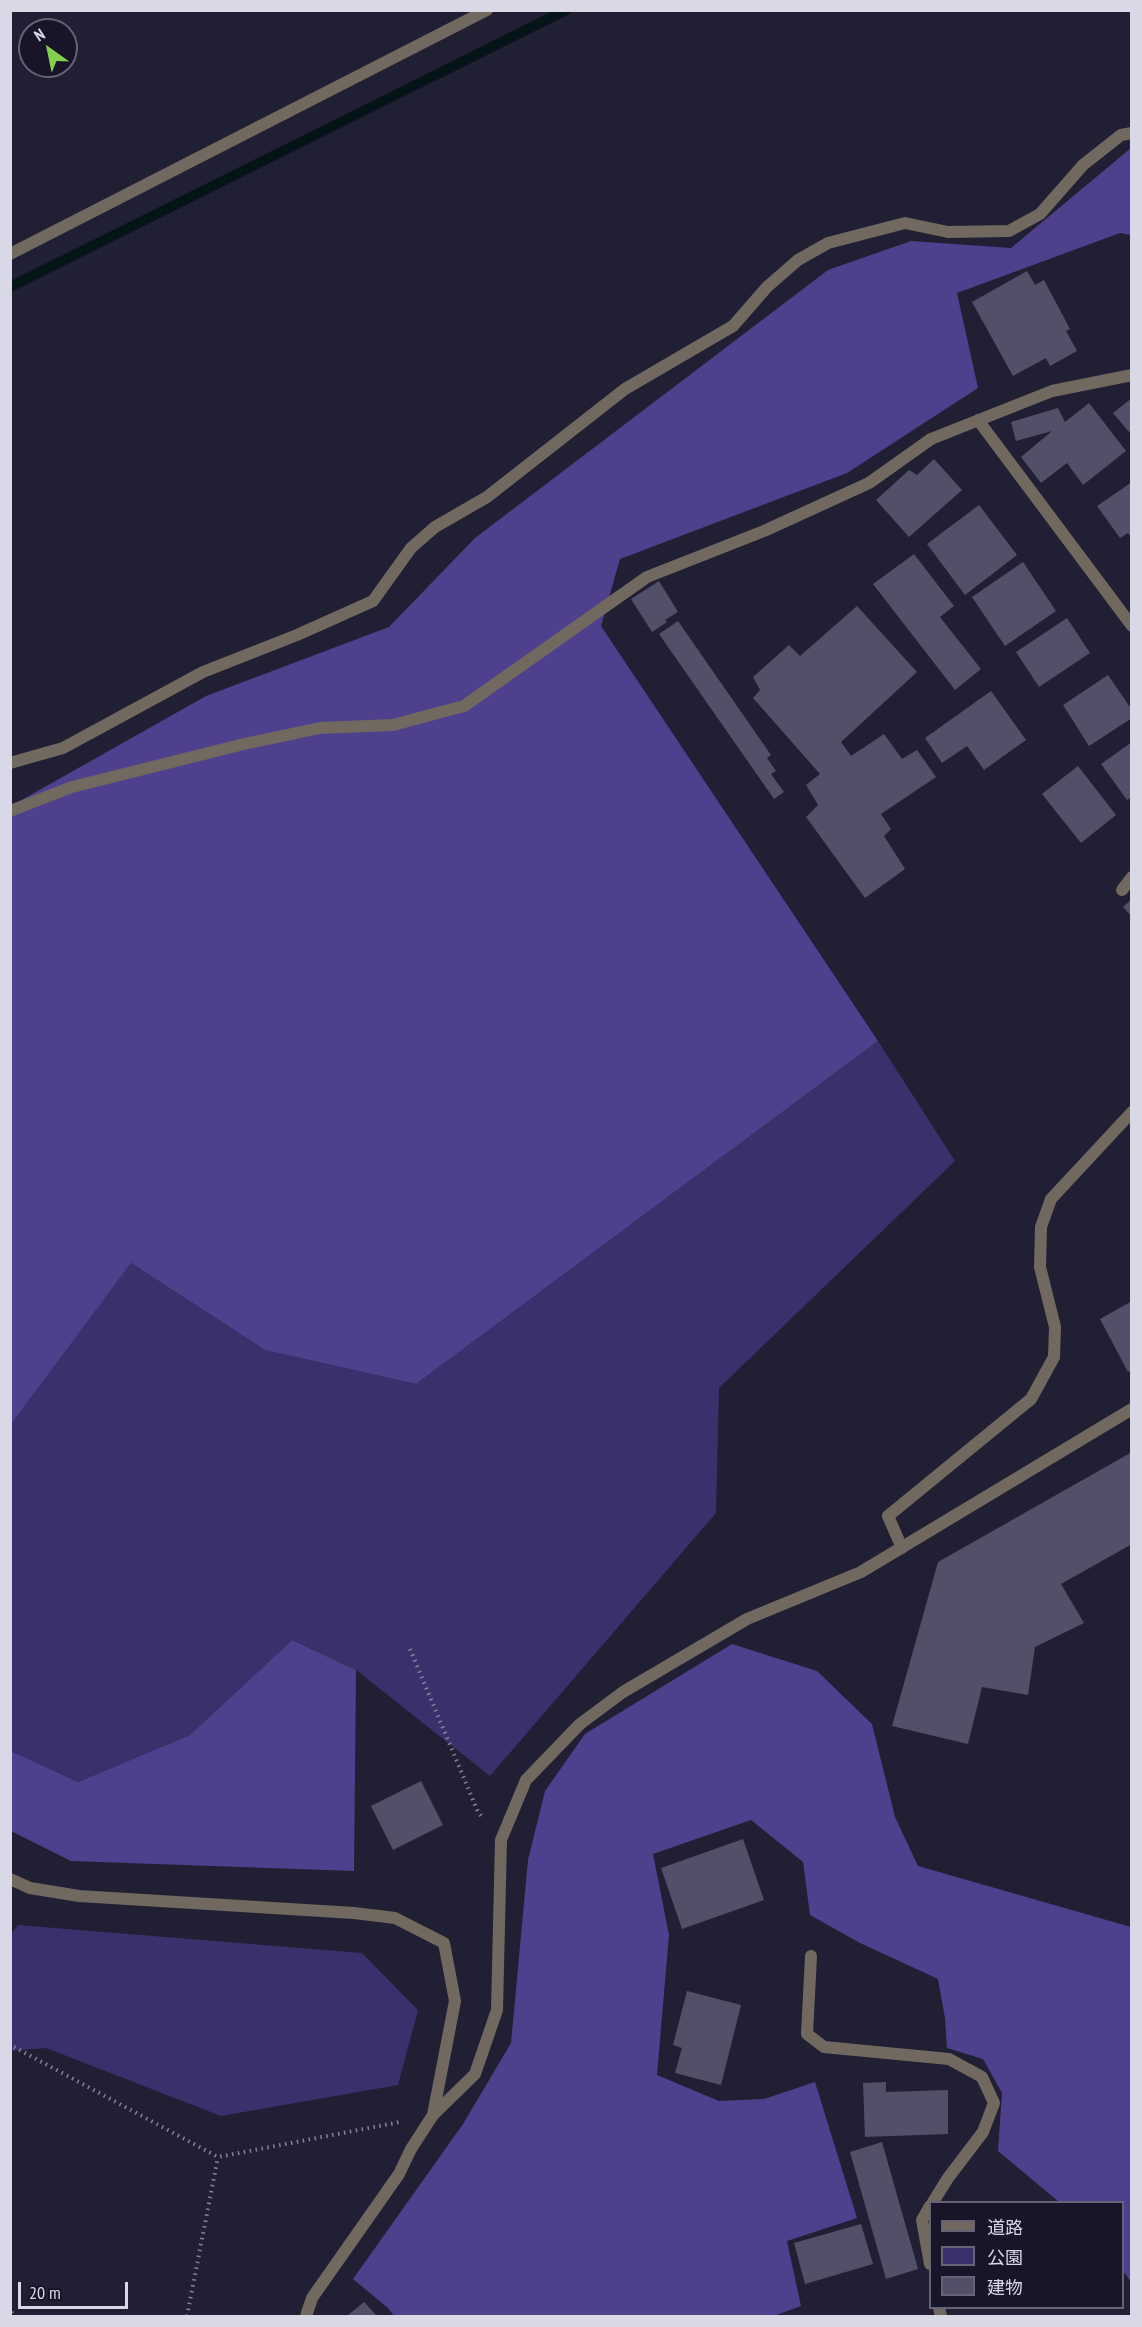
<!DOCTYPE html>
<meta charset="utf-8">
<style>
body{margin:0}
#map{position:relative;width:1142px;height:2327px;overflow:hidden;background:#211f33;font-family:"PT Sans Narrow","Noto Sans JP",sans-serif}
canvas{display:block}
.frame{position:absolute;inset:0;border:12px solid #d9d8e7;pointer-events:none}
.legend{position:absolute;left:929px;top:2201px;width:195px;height:108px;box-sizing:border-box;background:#181529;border:2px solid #656375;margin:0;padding:8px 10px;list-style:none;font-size:18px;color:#d9d8e7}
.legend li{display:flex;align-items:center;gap:12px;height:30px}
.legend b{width:30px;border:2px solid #656375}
.north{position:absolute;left:18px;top:18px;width:60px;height:60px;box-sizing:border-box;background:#181529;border:2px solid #656375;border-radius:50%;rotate:327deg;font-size:16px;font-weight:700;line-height:24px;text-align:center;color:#d9d8e7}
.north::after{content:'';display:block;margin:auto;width:21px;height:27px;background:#83d04e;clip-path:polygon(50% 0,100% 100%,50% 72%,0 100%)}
.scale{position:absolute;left:18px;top:2282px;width:110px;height:27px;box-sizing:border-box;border:3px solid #d9d8e7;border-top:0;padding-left:8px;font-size:18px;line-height:21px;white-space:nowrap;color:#d9d8e7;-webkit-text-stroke:4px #181529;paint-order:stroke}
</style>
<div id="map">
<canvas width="1142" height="2327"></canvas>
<div class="frame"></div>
<ul class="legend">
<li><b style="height:8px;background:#716960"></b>道路</li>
<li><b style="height:16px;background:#3b2f6c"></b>公園</li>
<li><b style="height:16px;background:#525068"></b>建物</li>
</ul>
<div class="north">N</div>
<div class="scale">20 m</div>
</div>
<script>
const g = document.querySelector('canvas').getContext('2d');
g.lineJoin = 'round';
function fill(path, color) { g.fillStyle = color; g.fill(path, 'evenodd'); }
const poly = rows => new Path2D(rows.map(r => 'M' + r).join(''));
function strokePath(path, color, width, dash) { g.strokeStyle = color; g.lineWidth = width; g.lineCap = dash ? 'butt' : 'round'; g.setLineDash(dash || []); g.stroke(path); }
const green = poly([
 [878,1041,955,1161,719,1388,716,1513,490,1776,356,1670,292,1640,190,1735,78,1782,11,1751,10,1424,131,1263,265,1350,416,1384],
 [18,1925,362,1953,418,2010,398,2085,221,2116,46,2048,11,2051,11,1934]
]);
const forest = poly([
 [1131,148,1131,235,1120,233,957,293,978,388,847,473,620,559,601,626,878,1041,416,1384,265,1350,131,1263,11,1424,11,806,206,696,389,627,475,538,828,270,911,241,1011,248],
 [292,1640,356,1670,354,1871,71,1861,11,1831,11,1751,78,1782,190,1735],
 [732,1644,817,1671,872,1724,895,1817,918,1866,1131,1927,1131,2282,1123,2271,1122,2202,1059,2202,998,2151,1002,2093,983,2059,947,2048,945,2018,938,1979,860,1943,810,1915,803,1862,751,1820,653,1854,669,1935,657,2075,719,2101,764,2099,815,2082,857,2218,787,2241,801,2306,774,2316,394,2316,388,2308,353,2279,463,2124,511,2043,528,1860,545,1791,585,1734]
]);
const stream = poly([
 [10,287,566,10]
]);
const building = poly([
 [1027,271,1035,285,1044,280,1070,329,1066,331,1077,351,1050,366,1046,358,1013,376,972,302],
 [1132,398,1132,430,1129,432,1113,413],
 [1089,403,1126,451,1083,485,1067,463,1041,483,1021,457,1052,431,1016,441,1011,422,1058,408,1065,422],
 [934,459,962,490,909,537,876,500,909,470,917,475],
 [1132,482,1132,539,1128,533,1120,538,1097,506],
 [979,505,1017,555,965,595,927,544],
 [914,554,954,606,940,617,981,669,955,690,873,584],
 [1023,562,1056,611,1005,646,972,597],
 [659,581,678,612,665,620,667,622,652,632,631,599],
 [857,606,917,672,841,742,851,756,884,734,902,759,917,750,936,777,881,814,891,829,884,836,905,869,865,898,806,817,818,805,806,785,820,774,753,698,760,690,753,677,789,645,800,656],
 [1067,618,1090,653,1039,687,1016,652],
 [678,621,771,755,767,758,776,771,771,774,784,792,774,799,659,634],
 [1108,675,1132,710,1132,718,1089,746,1063,705],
 [991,691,1026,740,984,770,967,746,942,763,925,738],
 [1132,742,1132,797,1127,800,1101,764],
 [1078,766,1116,815,1081,843,1042,794],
 [1132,899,1132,917,1123,907],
 [1132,1301,1132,1370,1128,1372,1100,1319],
 [1132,1452,1132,1544,1061,1584,1084,1623,1035,1647,1028,1695,982,1687,968,1744,892,1726,938,1562],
 [421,1781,443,1825,393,1850,371,1806],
 [743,1839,764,1900,682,1929,661,1868],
 [687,1991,741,2005,721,2085,675,2073,682,2048,673,2045],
 [886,2082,886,2092,948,2090,948,2134,865,2137,863,2083],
 [882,2142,918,2269,886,2279,850,2152],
 [861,2224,873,2264,805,2284,794,2243],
 [364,2302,377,2316,347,2316]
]);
const path = poly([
 [410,1649,478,1812,483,1818],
 [14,2047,218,2157,400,2122],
 [10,2306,13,2316],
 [187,2316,218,2157]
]);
const service = poly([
 [1122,890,1132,877]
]);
const minor = poly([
 [10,254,487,10],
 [978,420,1132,626],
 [10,763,63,748,203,672,297,635,373,601,411,548,435,527,487,497,625,389,733,326,767,287,798,260,828,243,905,223,948,232,1009,231,1040,214,1083,165,1121,135,1132,133],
 [10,811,72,787,244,744,320,728,393,725,464,706,647,577,764,531,869,483,931,439,1052,391,1132,375],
 [902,1548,888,1516,1031,1399,1054,1357,1055,1327,1040,1267,1041,1227,1051,1199,1132,1112],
 [10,1879,30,1888,79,1896,354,1913,395,1918,444,1943,455,2001,433,2115],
 [811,1956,807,2034,824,2047,949,2059,982,2077,994,2103,983,2132,948,2178,933,2202],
 [930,2206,922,2220,930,2264],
 [939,2308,941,2316],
 [306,2316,312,2298,399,2174,411,2149,433,2115,475,2074,497,2010,501,1840,526,1780,580,1724,623,1692,747,1619,861,1572,1132,1409]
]);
fill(green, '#3b2f6c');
fill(forest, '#4e408c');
strokePath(stream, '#041419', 10);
fill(building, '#525068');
strokePath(path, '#858495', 4, [1.5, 4.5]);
strokePath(service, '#716960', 12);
strokePath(minor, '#716960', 12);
</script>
